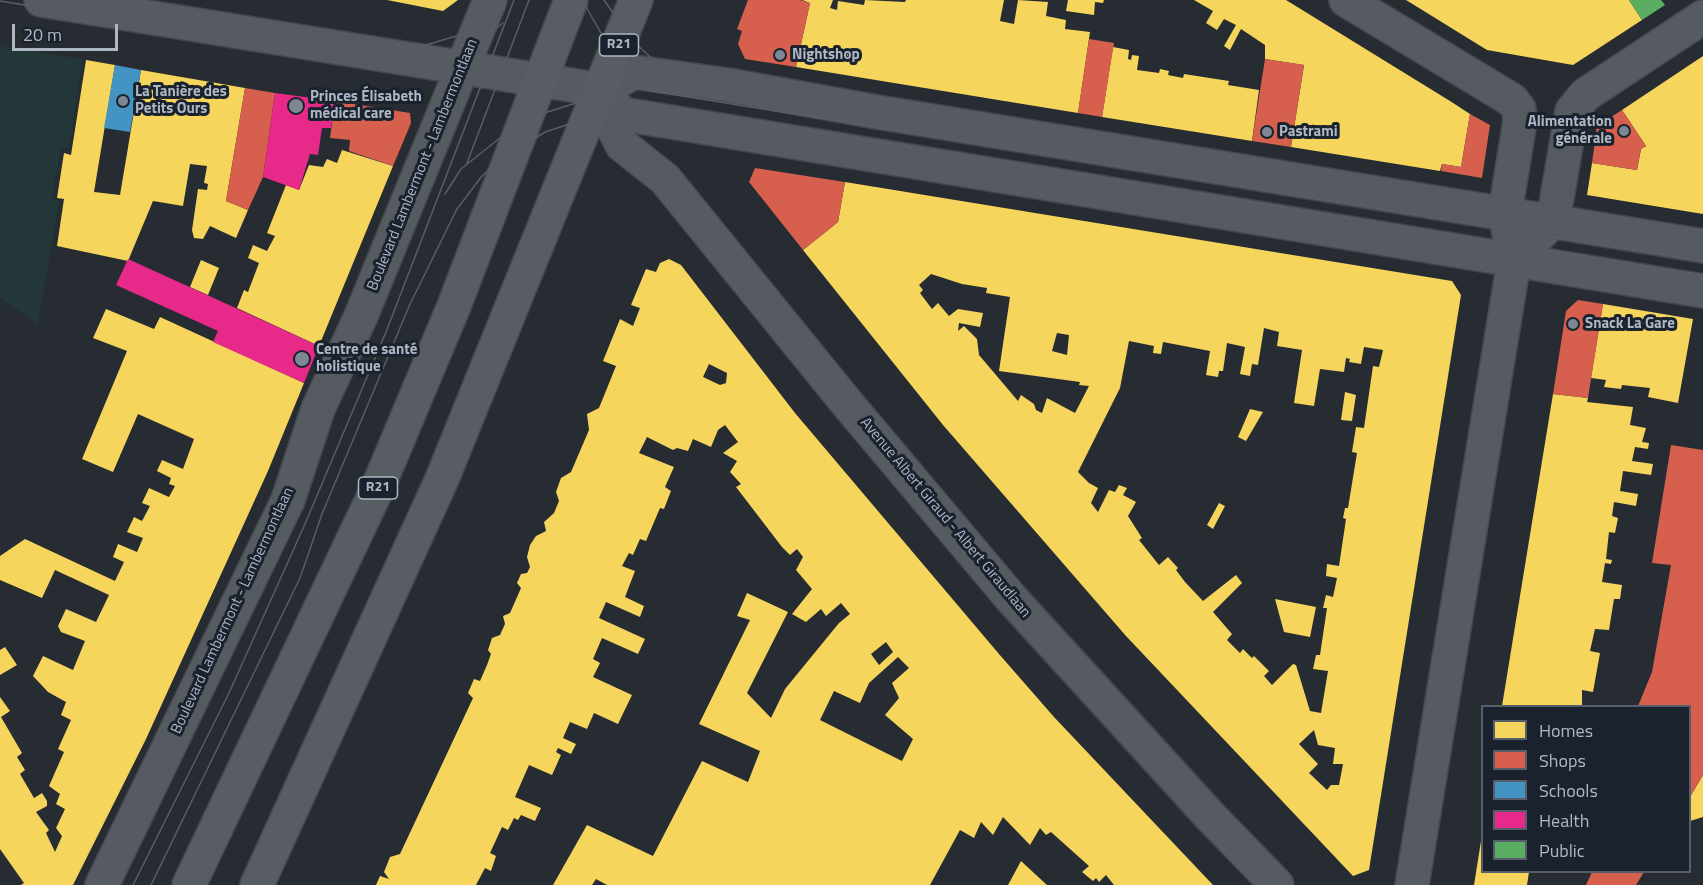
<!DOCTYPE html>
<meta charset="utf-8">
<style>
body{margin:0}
#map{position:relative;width:1703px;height:885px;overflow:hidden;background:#262c32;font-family:"Titillium Web",sans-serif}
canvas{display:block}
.legend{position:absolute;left:1481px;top:705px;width:210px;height:168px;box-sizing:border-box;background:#19222d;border:2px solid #555e6a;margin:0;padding:8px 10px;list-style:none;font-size:18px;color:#aeb8c5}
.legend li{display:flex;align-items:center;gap:12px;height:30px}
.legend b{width:30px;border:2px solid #555e6a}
.scale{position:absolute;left:12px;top:24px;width:106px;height:27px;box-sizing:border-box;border:3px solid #aeb8c5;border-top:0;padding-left:8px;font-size:18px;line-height:21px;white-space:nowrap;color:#aeb8c5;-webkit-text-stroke:4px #19222d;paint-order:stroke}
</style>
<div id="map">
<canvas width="1703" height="885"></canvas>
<ul class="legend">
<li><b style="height:16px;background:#f6d55c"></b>Homes</li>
<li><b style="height:16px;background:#d6604d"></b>Shops</li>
<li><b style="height:16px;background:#4393c3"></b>Schools</li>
<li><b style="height:16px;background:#e7298a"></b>Health</li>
<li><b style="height:16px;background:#5aae61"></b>Public</li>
</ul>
<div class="scale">20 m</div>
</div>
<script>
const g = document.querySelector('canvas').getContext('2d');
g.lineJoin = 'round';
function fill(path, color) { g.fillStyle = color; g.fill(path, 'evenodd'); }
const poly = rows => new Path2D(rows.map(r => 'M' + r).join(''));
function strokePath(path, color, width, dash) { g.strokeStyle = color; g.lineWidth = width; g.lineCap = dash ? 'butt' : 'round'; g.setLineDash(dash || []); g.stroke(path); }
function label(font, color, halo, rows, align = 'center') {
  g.font = font + ' "Titillium Web",sans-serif'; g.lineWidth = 6; g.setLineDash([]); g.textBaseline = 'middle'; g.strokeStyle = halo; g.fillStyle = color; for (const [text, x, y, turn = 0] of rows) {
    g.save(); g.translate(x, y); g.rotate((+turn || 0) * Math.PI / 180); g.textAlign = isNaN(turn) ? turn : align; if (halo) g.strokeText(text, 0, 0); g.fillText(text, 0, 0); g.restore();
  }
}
const green = poly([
 [0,46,83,59,69,148,61,149,52,197,59,202,38,324,0,298]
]);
const homes = poly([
 [387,0,458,0,443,11],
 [802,0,833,0,830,8,837,10,838,1,864,5,865,0,905,2,906,0,1004,0,1000,21,1014,24,1018,0,1048,2,1046,16,1066,20,1065,29,1090,32,1078,113,796,67,810,3],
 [1068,0,1104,0,1103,3,1095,2,1094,15,1066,11],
 [1194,0,1286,0,1450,101,1470,114,1461,167,1442,164,1440,171,1291,147,1304,65,1265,59,1265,45,1241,29,1230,50,1224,46,1236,25,1224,19,1217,30,1206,23,1213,11],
 [1406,0,1629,0,1642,20,1573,65,1487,50],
 [1113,47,1129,50,1128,59,1131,60,1132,55,1139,56,1137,70,1159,73,1160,69,1169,71,1168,75,1183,78,1184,74,1229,81,1228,85,1259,90,1252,141,1102,117],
 [1703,56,1703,214,1587,195,1592,163,1637,170,1641,149,1646,146,1622,110],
 [86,60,115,65,94,192,120,195,141,70,245,88,226,201,248,210,236,238,210,226,203,239,194,238,192,230,198,189,207,190,208,184,204,183,207,166,190,164,183,206,153,201,128,261,57,246,64,199,57,198,64,153,71,155],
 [342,150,393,166,319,346,237,308,244,290,248,292,259,263,248,258,253,245,267,251,275,236,267,233,286,185,299,190,309,165,323,167,327,159,337,163],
 [845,182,1452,281,1461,295,1369,870,1353,876,1126,636,943,425,803,250,838,222],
 [931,274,962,284,987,288,986,293,1010,297,999,371,1080,382,1079,385,1089,386,1075,413,1047,398,1042,413,1036,410,1034,404,1021,395,1018,401,979,355,977,339,964,326,958,331,959,323,980,327,983,313,958,309,949,316,938,303,932,309,920,293,923,290,919,285],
 [1264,328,1279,332,1277,346,1302,350,1294,403,1314,406,1320,369,1344,372,1346,358,1350,359,1349,362,1361,364,1364,347,1383,350,1379,367,1373,366,1364,428,1356,427,1352,452,1357,453,1348,508,1345,508,1343,518,1346,519,1339,566,1327,564,1326,576,1337,578,1333,597,1326,595,1323,608,1327,608,1320,655,1316,655,1313,669,1328,671,1321,713,1310,711,1296,665,1293,664,1272,685,1264,676,1269,671,1254,656,1252,658,1243,649,1240,653,1227,640,1232,634,1213,612,1242,583,1236,575,1203,601,1185,582,1176,570,1178,568,1168,557,1159,565,1139,540,1142,538,1128,516,1136,502,1123,495,1127,488,1119,485,1115,492,1109,490,1098,512,1091,503,1098,488,1089,483,1078,472,1120,388,1129,341,1154,346,1153,353,1161,354,1163,342,1210,351,1206,375,1218,377,1219,371,1223,371,1227,343,1245,347,1240,374,1250,376,1252,364,1258,365],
 [1057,333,1069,335,1067,355,1052,351],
 [1314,730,1318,745,1335,748,1333,764,1343,764,1339,785,1331,785,1327,790,1309,773,1318,764,1299,744],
 [669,259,681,265,795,413,999,654,1054,717,1213,885,1114,885,1106,875,1099,882,1096,878,1093,881,1082,872,1089,866,1051,832,1046,835,1040,828,1030,845,1003,817,993,835,981,822,974,838,960,830,930,885,607,885,596,879,592,885,553,885,587,825,653,856,702,761,748,782,760,751,699,724,750,620,737,616,747,593,788,612,747,693,771,718,785,689,839,623,850,614,841,603,826,616,821,609,806,622,792,614,812,589,796,570,803,557,797,549,790,555,782,547,736,487,741,484,730,472,737,461,723,453,738,442,725,425,718,430,711,447,693,439,688,451,677,448,673,450,647,437,639,453,674,467,665,487,671,491,664,509,660,508,646,541,640,539,633,555,629,553,622,566,635,571,625,597,644,606,640,617,606,602,599,618,645,639,638,654,602,638,593,659,600,663,593,677,632,695,618,724,594,713,587,729,570,722,563,738,576,744,571,754,558,748,556,752,561,755,552,775,529,765,515,797,541,808,535,821,521,815,518,820,514,818,508,830,502,827,490,853,496,856,491,871,485,868,476,885,376,885,380,876,389,879,384,872,390,857,400,854,473,698,468,693,474,679,480,681,487,665,491,654,488,650,492,638,500,635,505,624,503,616,510,613,521,588,517,583,521,574,527,573,530,567,527,557,530,545,536,536,546,531,544,522,554,513,559,501,556,492,561,478,571,472,589,430,587,414,599,408,616,366,603,361,620,319,633,326,640,308,631,305,646,269,656,272,660,263],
 [709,364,727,373,726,383,720,385,703,377],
 [886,642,893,652,879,665,871,654],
 [898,657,909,668,892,683,899,698,885,715,913,739,902,761,820,720,834,691,860,703,869,683],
 [201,260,219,268,208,295,190,287],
 [1603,304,1693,319,1678,403,1648,397,1650,388,1622,385,1621,389,1604,387,1606,380,1591,378],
 [106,309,154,329,160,317,304,383,268,471,146,739,73,885,21,885,24,883,0,849,0,697,10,711,1,717,22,753,17,757,25,770,20,774,34,798,42,793,47,801,47,806,36,812,49,830,46,833,55,852,62,836,56,828,65,809,56,804,60,794,49,786,64,752,58,749,71,720,61,715,66,702,48,692,33,676,43,656,73,670,85,641,61,632,58,626,66,609,96,622,109,595,55,570,42,598,0,580,0,556,25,539,115,581,124,562,113,557,118,544,137,552,143,538,127,532,134,517,142,521,150,506,142,503,149,488,169,497,175,486,169,484,171,478,157,471,162,460,183,469,194,439,138,414,113,472,82,459,127,351,93,338],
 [1345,392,1356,395,1352,421,1341,420],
 [1553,394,1588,398,1587,402,1633,407,1630,425,1646,428,1642,442,1649,443,1648,449,1635,447,1632,461,1653,464,1651,475,1623,471,1620,491,1638,494,1636,506,1614,502,1612,516,1618,518,1615,533,1609,532,1606,559,1612,560,1611,564,1605,563,1602,582,1622,585,1620,599,1614,599,1609,630,1595,629,1590,651,1600,653,1593,692,1582,690,1582,706,1502,706],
 [1250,409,1263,412,1246,441,1238,437],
 [1219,503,1225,506,1213,529,1207,525],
 [1275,599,1316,607,1310,637,1284,632],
 [5,647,17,665,0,675,0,650],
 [1703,775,1703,817,1690,821,1690,797],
 [1481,841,1482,872,1529,872,1527,885,1474,885],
 [1021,861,1047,885,1008,885]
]);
const shops = poly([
 [748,0,800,0,810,3,796,67,745,59,738,44,742,31,737,29],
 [1089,39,1114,43,1102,117,1078,113],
 [1265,59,1304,65,1291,147,1252,141],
 [245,88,275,93,263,177,248,210,226,201],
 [335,101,410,113,411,123,393,166,349,151,350,140,330,138],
 [1622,110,1646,146,1641,149,1637,170,1592,163,1597,126],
 [1470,114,1490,125,1482,178,1441,171,1442,164,1461,167],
 [755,168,845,182,838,222,803,250,749,182],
 [1578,300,1603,304,1588,398,1553,394,1566,311],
 [1671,445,1703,450,1703,775,1690,797,1690,706,1638,706,1652,672,1671,565,1652,563],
 [1592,872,1644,872,1636,885,1586,885]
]);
const schools = poly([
 [115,65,141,70,130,132,104,128]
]);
const health = poly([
 [275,93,335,101,331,128,322,128,318,155,310,154,299,190,263,177],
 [128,259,319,346,304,383,213,342,218,331,116,285]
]);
const public = poly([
 [1629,0,1661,0,1665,5,1642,20]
]);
const minor = poly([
 [41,0,602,90,634,72,728,85,877,112,1703,246],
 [1346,0,1512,100,1519,109,1520,121,1505,213,1514,261,1412,885],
 [602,90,622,114,1703,291],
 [603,95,610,121,622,145,665,179,846,402,1011,598,1210,816,1277,885],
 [1538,236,1553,221,1572,111,1585,95,1703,17],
 [102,885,288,500,318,409,361,316,490,0]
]);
const major = poly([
 [189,885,378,487,454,306,571,0],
 [257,885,442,479,636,0]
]);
const tram = poly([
 [89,0,1703,261],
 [582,0,605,40,638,76,657,92],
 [604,0,634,42,659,65,718,97],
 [0,1,1703,275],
 [406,46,426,45,463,34,504,0],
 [448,59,471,48,503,23],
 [467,163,529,0],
 [445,194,461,169,510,130,541,114,592,98],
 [133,885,229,693,305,524,386,332,514,0],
 [151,885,300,578,322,514,410,304,457,209,482,176,499,161,545,132,591,117,652,113]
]);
const markers = [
 [780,55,6,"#7e8792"],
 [123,101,6,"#7e8792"],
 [296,106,8,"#7e8792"],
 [1624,131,6,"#7e8792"],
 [1267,132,6,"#7e8792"],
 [1573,324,6,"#7e8792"],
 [302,359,8,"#7e8792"]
];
const shields = [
 [619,45,39],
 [378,488,39]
];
const shieldNames = [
 ["R21",619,45],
 ["R21",378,488]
];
const poiNames = [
 ["Nightshop",792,55],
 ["La Tanière des",135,92],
 ["Petits Ours",135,109],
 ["Princes Élisabeth",310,97],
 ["médical care",310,114],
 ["Alimentation",1612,122,"right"],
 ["générale",1612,139,"right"],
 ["Pastrami",1279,132],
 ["Snack La Gare",1585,324],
 ["Centre de santé",316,350],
 ["holistique",316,367]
];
const streetNames = [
 ["Boulevard Lambermont - Lambermontlaan",423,165,-68],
 ["Avenue Albert Giraud - Albert Giraudlaan",945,518,50],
 ["Boulevard Lambermont - Lambermontlaan",233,611,-65]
];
fill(green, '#233638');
fill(homes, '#f6d55c');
fill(shops, '#d6604d');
fill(schools, '#4393c3');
fill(health, '#e7298a');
fill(public, '#5aae61');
strokePath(minor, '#44484d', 36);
strokePath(major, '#43484f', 36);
strokePath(minor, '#565a61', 33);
strokePath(major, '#585d63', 33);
strokePath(tram, '#585e64', 1.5);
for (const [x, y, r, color] of markers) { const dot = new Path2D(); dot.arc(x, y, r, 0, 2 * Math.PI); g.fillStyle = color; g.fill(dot); strokePath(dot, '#19222d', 2); }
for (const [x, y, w] of shields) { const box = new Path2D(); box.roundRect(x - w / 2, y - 11, w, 22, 4.5); g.fillStyle = '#19222d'; g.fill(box); strokePath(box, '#aeb8c5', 1.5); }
label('bold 14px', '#aeb8c5', null, shieldNames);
label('bold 15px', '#aeb8c5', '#19222d', poiNames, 'left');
label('15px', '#aeb8c5', '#19222d', streetNames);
</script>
